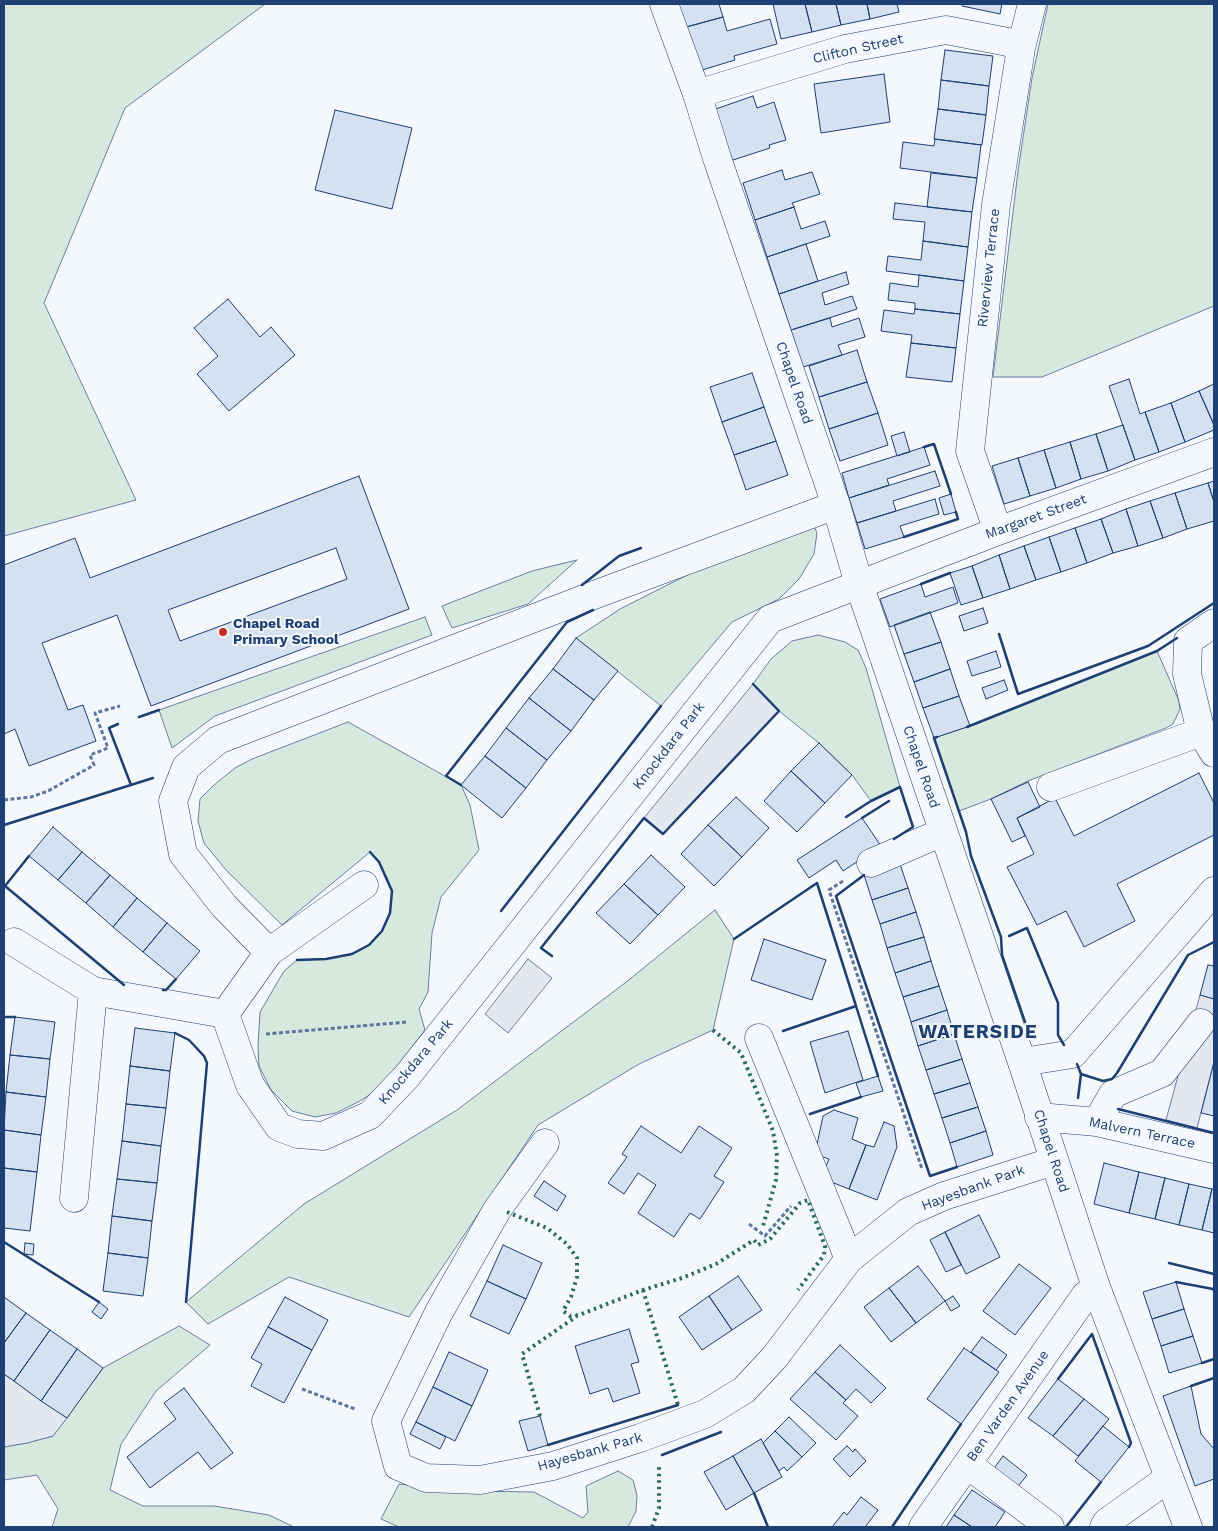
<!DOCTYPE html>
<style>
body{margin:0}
#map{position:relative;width:1218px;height:1531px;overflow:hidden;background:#f4f7fb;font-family:"Work Sans",sans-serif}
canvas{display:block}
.frame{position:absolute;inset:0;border:5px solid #1d3f73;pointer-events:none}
</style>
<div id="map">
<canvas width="1218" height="1531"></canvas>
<div class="frame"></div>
</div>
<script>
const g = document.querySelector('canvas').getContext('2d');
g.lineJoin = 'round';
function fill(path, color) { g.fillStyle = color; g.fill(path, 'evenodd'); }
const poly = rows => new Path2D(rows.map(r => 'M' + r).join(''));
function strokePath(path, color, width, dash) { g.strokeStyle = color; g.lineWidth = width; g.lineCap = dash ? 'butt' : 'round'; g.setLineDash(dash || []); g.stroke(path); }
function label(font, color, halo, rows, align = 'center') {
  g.font = font + ' "Work Sans",sans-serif'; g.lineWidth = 4; g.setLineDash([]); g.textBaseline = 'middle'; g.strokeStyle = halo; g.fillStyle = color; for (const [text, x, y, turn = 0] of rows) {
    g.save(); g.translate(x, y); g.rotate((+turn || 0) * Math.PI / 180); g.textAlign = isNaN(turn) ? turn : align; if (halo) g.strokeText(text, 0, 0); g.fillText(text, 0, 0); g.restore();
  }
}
const green = poly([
 [4,4,265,4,125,108,44,303,136,500,4,536,4,4],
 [1048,4,1214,4,1214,306,1042,377,993,377,1018,171,1032,78,1048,4],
 [814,526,817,533,814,554,799,579,779,599,732,622,661,706,576,638,620,609,707,565,814,526],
 [577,560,528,604,452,628,442,606,532,571,577,560],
 [425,617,432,635,215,716,172,748,159,710,425,617],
 [818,635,845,642,858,650,866,668,900,787,871,801,852,775,819,743,779,711,753,684,771,659,792,641,818,635],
 [1157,651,1179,701,1180,709,1173,724,1166,728,1028,781,991,799,959,811,934,738,970,726,1157,651],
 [348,722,461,785,470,805,479,850,441,897,432,933,428,992,419,1009,425,1030,380,1088,360,1101,336,1113,315,1117,292,1111,271,1090,259,1066,258,1046,260,1012,284,971,297,960,326,959,352,954,369,945,382,931,390,913,392,891,387,878,379,862,370,852,282,925,226,870,204,843,198,821,200,799,214,785,235,768,252,759,348,722],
 [715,910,734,939,713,1030,639,1064,538,1125,409,1317,289,1277,208,1324,186,1302,304,1204,457,1110,625,983,715,910],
 [179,1326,210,1345,156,1391,121,1444,110,1490,143,1506,214,1506,269,1515,294,1527,52,1527,58,1509,37,1475,4,1480,4,1447,27,1443,53,1436,103,1368,179,1326],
 [618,1471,633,1480,637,1495,636,1511,628,1527,399,1527,381,1519,399,1484,469,1491,534,1492,583,1518,588,1512,586,1486,618,1471]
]);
const parking = poly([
 [753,684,779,711,663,834,644,818,753,684],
 [528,959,552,978,508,1033,485,1014,528,959],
 [1200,995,1214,999,1214,1062,1197,1128,1166,1120,1200,995],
 [4,1374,67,1418,53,1436,27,1443,4,1447,4,1374]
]);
const building = poly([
 [672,4,719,4,723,17,679,29,672,4],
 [773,4,805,4,812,32,781,39,773,4],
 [805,4,836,4,841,25,812,32,805,4],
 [836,4,867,4,870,19,841,25,836,4],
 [867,4,897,4,899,12,870,19,867,4],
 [963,4,1002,4,1000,14,962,6,963,4],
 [723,17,727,31,770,19,777,44,734,56,735,60,692,73,679,29,723,17],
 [945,50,993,56,989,86,941,80,945,50],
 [884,74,890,122,821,133,814,84,884,74],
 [941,80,989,86,986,115,938,109,941,80],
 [753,96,757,108,774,102,786,140,769,145,770,148,730,161,713,110,753,96],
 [938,109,986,115,982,145,934,139,938,109],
 [335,110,412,128,392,209,315,190,335,110],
 [935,139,981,145,977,178,900,168,903,142,934,146,935,139],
 [782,170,785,180,812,172,820,194,792,203,794,207,755,220,743,183,782,170],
 [931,173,977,178,972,212,927,207,931,173],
 [895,203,972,212,968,247,923,241,925,222,893,219,895,203],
 [794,207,801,229,825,221,830,236,767,257,755,220,794,207],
 [923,241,968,247,964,281,886,271,888,256,921,260,923,241],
 [806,244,818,281,779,294,767,257,806,244],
 [846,272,849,284,822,293,825,305,852,296,857,309,791,330,779,294,846,272],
 [919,275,964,281,960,314,915,309,915,303,888,300,890,283,918,287,919,275],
 [228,299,260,337,271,327,295,355,229,411,197,374,218,356,194,328,228,299],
 [915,309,960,314,956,348,911,343,912,335,881,331,884,310,914,314,915,309],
 [830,318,832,327,859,318,865,337,838,345,842,355,803,367,791,330,830,318],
 [911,343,956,348,952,382,906,377,911,343],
 [857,350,867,382,819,397,809,366,857,350],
 [752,373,764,407,722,422,710,387,752,373],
 [1129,379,1140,414,1145,412,1159,452,1135,460,1109,386,1129,379],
 [867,382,878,413,829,429,819,397,867,382],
 [1214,384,1214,425,1199,391,1214,384],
 [1199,391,1214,425,1214,430,1185,442,1171,403,1199,391],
 [1171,403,1185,442,1159,452,1145,412,1171,403],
 [764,407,776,441,734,455,722,422,764,407],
 [878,413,888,445,840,461,829,429,878,413],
 [1123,425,1135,460,1108,471,1096,434,1123,425],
 [904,432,910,452,897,456,891,436,904,432],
 [1096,434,1108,471,1081,479,1070,442,1096,434],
 [776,441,788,475,746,490,734,455,776,441],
 [1070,442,1081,479,1056,488,1044,450,1070,442],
 [924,447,930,465,887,479,889,485,849,498,842,473,924,447],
 [1044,450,1056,488,1030,496,1018,458,1044,450],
 [1018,458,1030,496,1004,504,992,466,1018,458],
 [935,471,940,486,893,501,896,511,857,523,849,498,935,471],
 [359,476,409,609,151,706,117,615,42,643,68,710,83,705,96,741,29,766,15,729,4,734,4,565,75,538,90,578,359,476],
 [336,548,347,579,180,641,168,610,336,548],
 [1214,481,1214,502,1208,483,1214,481],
 [1208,483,1214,502,1214,521,1187,529,1175,493,1208,483],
 [1175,493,1187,529,1163,538,1150,501,1175,493],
 [951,494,956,512,944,515,939,498,951,494],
 [935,499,939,514,900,526,904,537,865,549,857,523,935,499],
 [1150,501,1163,538,1138,546,1126,509,1150,501],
 [1126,509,1138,546,1113,553,1101,519,1126,509],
 [1101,519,1113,553,1087,563,1075,528,1101,519],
 [1075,528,1087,563,1061,572,1049,537,1075,528],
 [1049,537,1061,572,1036,580,1024,546,1049,537],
 [1024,546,1036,580,1010,589,999,555,1024,546],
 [999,555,1010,589,983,598,972,566,999,555],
 [972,566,983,598,961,605,950,573,972,566],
 [921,584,925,597,953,587,958,603,890,627,880,599,921,584],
 [983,608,988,623,964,631,959,616,983,608],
 [930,612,941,642,904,654,894,625,930,612],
 [576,638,618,671,594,700,553,669,576,638],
 [941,642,950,669,914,682,904,654,941,642],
 [996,651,1001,667,972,676,967,661,996,651],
 [553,669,594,700,571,731,529,698,553,669],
 [950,669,959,696,923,708,914,682,950,669],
 [1004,680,1008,690,986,699,982,688,1004,680],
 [959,696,970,726,934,738,923,708,959,696],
 [529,698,571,731,547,760,506,728,529,698],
 [506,728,547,760,526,788,485,756,506,728],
 [819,743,852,775,825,803,791,771,819,743],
 [485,756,526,788,502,818,461,785,485,756],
 [791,771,825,803,797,832,764,801,791,771],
 [1199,773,1214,803,1214,835,1117,884,1135,921,1084,947,1066,911,1037,925,1007,867,1034,854,1017,818,1055,798,1074,836,1199,773],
 [1028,782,1040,807,1017,818,1025,836,1012,842,991,799,1028,782],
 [736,797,769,828,742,857,708,825,736,797],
 [862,818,881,846,843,871,836,860,809,878,797,860,862,818],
 [708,825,742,857,714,886,681,854,708,825],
 [53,827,82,852,58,880,29,856,53,827],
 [82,852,110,875,86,903,58,880,82,852],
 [651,855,685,887,658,915,624,884,651,855],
 [900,864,908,888,872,900,864,875,900,864],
 [110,875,137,898,113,927,86,903,110,875],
 [624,884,658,915,630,944,596,913,624,884],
 [908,888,916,912,880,924,872,900,908,888],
 [137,898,167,923,143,952,113,927,137,898],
 [916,912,924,937,887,948,880,924,916,912],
 [167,923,200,951,176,979,143,952,167,923],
 [924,937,931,961,895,973,887,948,924,937],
 [764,939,826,960,812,1000,751,980,764,939],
 [931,961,939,986,903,997,895,973,931,961],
 [1208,965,1214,966,1214,999,1200,995,1208,965],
 [939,986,947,1010,911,1022,903,997,939,986],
 [947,1010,954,1034,918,1046,911,1022,947,1010],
 [15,1017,55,1022,50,1059,10,1055,15,1017],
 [135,1028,175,1033,170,1071,130,1066,135,1028],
 [848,1031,863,1080,825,1093,810,1042,848,1031],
 [954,1034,962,1059,926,1070,918,1046,954,1034],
 [10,1055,50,1059,46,1097,6,1092,10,1055],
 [962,1059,970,1083,934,1094,926,1070,962,1059],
 [1214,1062,1214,1116,1201,1113,1214,1062],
 [130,1066,170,1071,166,1108,126,1104,130,1066],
 [878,1076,883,1091,861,1097,856,1083,878,1076],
 [970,1083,978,1107,942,1118,934,1094,970,1083],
 [6,1092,46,1097,41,1135,4,1130,6,1092],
 [126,1104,166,1108,161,1146,122,1141,126,1104],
 [978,1107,986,1131,950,1143,942,1118,978,1107],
 [834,1110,858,1118,852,1139,866,1145,849,1189,821,1178,829,1159,815,1154,823,1116,834,1110],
 [884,1122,894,1126,897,1147,877,1200,849,1189,866,1145,874,1147,884,1122],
 [641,1126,681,1153,699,1126,732,1148,714,1176,724,1182,700,1219,690,1213,674,1237,638,1213,656,1185,638,1173,624,1194,608,1183,627,1157,622,1154,641,1126],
 [4,1130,41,1135,37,1172,4,1168,4,1130],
 [986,1131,993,1155,957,1167,950,1143,986,1131],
 [122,1141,161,1146,157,1183,117,1179,122,1141],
 [1104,1163,1139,1172,1129,1213,1094,1204,1104,1163],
 [4,1168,37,1172,30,1231,4,1228,4,1168],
 [1139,1172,1165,1178,1155,1219,1129,1213,1139,1172],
 [1165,1178,1189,1184,1179,1225,1155,1219,1165,1178],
 [117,1179,157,1183,152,1221,112,1216,117,1179],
 [544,1181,566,1196,557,1211,534,1196,544,1181],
 [1189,1184,1212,1189,1202,1230,1179,1225,1189,1184],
 [1212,1189,1214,1190,1214,1233,1202,1230,1212,1189],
 [979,1215,1000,1257,966,1274,945,1232,979,1215],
 [112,1216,152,1221,148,1258,108,1253,112,1216],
 [945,1232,961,1265,946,1272,930,1240,945,1232],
 [25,1243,34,1244,33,1255,24,1254,25,1243],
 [503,1245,542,1263,526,1299,487,1281,503,1245],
 [108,1253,148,1258,143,1296,103,1291,108,1253],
 [1019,1264,1051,1288,1015,1335,983,1311,1019,1264],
 [918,1266,945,1301,916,1323,889,1288,918,1266],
 [738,1276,762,1310,732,1330,709,1296,738,1276],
 [487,1281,526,1299,509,1334,470,1316,487,1281],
 [1176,1282,1184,1309,1152,1319,1143,1292,1176,1282],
 [889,1288,916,1323,891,1342,864,1307,889,1288],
 [709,1296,732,1330,702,1350,679,1317,709,1296],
 [953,1296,960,1306,951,1311,945,1301,953,1296],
 [4,1297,26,1313,4,1343,4,1297],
 [285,1297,328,1320,312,1350,268,1327,285,1297],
 [99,1302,108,1309,101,1319,92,1312,99,1302],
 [1184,1309,1193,1336,1161,1346,1152,1319,1184,1309],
 [26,1313,50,1330,14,1381,4,1374,4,1343,26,1313],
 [268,1327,312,1350,284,1403,251,1386,262,1364,251,1358,268,1327],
 [629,1329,639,1362,631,1364,640,1393,613,1402,608,1388,590,1394,575,1346,629,1329],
 [50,1330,77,1349,41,1401,14,1381,50,1330],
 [1193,1336,1202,1363,1169,1373,1161,1346,1193,1336],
 [982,1337,1007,1355,996,1370,971,1352,982,1337],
 [840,1345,886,1388,871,1403,856,1389,846,1400,815,1372,840,1345],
 [964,1348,999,1372,961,1424,927,1399,964,1348],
 [77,1349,103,1368,67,1418,41,1401,77,1349],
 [449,1352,488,1370,472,1406,433,1387,449,1352],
 [815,1372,846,1400,843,1403,858,1416,836,1440,790,1399,815,1372],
 [1058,1379,1084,1399,1053,1436,1028,1418,1058,1379],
 [1191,1386,1201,1434,1214,1449,1214,1479,1195,1486,1163,1396,1191,1386],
 [433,1387,472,1406,455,1441,416,1422,433,1387],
 [184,1388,233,1453,211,1469,198,1452,150,1488,127,1457,176,1419,164,1403,184,1388],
 [1084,1399,1109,1419,1078,1456,1053,1436,1084,1399],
 [540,1416,548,1445,528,1451,519,1421,540,1416],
 [789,1417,816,1443,802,1457,775,1431,789,1417],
 [416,1422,446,1437,440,1449,410,1434,416,1422],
 [1103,1426,1129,1447,1101,1482,1075,1461,1103,1426],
 [775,1431,802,1457,787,1471,784,1467,779,1471,763,1443,775,1431],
 [761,1439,782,1477,754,1493,733,1456,761,1439],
 [847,1446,853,1452,855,1449,866,1461,850,1477,833,1459,847,1446],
 [733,1456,754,1493,726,1510,704,1472,733,1456],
 [1003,1456,1027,1475,1016,1489,992,1471,1003,1456],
 [972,1490,1005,1512,995,1527,972,1527,954,1515,972,1490],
 [861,1497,878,1510,866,1526,867,1527,832,1527,844,1512,847,1515,861,1497],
 [954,1515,972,1527,946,1527,954,1515]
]);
const path = poly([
 [4,800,31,797,48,791,94,765,90,755,108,748,95,713,120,706],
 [843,881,829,890,922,1169],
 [266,1034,407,1022],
 [749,1224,765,1236,791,1206],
 [302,1389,355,1409]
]);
const minor = poly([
 [697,94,845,49,946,30,1008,42,1021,48],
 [836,505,594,595,218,740,186,767,173,801,183,854,224,906,269,952,225,1014,250,1085,279,1127,298,1134,323,1136,370,1115,407,1076,770,619,998,531,1214,452],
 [998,531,970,451,996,205,1021,48,1032,4],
 [1214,623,1188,641,1187,674,1201,732,1214,753],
 [1051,787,1201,732],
 [871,863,943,832],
 [14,942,93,991,225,1014],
 [269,952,364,885],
 [759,1038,849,1259],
 [1022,1062,1073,1054,1214,891],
 [1039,1117,1097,1122,1214,1149],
 [1097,1122,1113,1094,1162,1073,1201,1023],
 [545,1143,497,1210,439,1312,386,1421,398,1466,426,1478,480,1480,553,1466,640,1438,705,1414,744,1390,774,1358,849,1259,908,1212,944,1196,1054,1161],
 [74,1198,93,991],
 [967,1464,1050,1527],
 [923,1527,1085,1296,1096,1287],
 [1104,1527,1107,1522,1169,1478]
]);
const major = poly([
 [664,4,697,94,717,158,836,505,859,584,1022,1062,1096,1287,1188,1527]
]);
const hedge = poly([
 [713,1030,741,1053,773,1131,777,1156,776,1180,763,1226],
 [507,1212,547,1228,567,1244,577,1258,577,1277,571,1297,563,1311,570,1316,579,1315,643,1290,682,1278,716,1264,754,1240,758,1245,770,1239,800,1203,808,1200,825,1246,824,1255,798,1290],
 [643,1290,678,1405],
 [540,1416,522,1354,577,1316],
 [652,1527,659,1508,659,1465]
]);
const wall = poly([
 [924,447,934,444,951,494],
 [904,537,958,519,956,512],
 [921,584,950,573],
 [582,585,619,556,641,548],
 [999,634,1018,694,1148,646,1214,603],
 [139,717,159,710],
 [118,724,109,728,131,785],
 [967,727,1157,651,1177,638],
 [937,737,934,738,966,832,971,856,1001,937,1002,955,1025,1022],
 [461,785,446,776,567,622,593,610],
 [846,817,871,801,900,787,913,827,894,839],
 [862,818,889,801],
 [4,825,153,778],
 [29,856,5,886,124,985],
 [864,875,836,896,930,1176,957,1167],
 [501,911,661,706],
 [1009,936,1027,928,1058,1003,1058,1035,1064,1045],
 [734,939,817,883,856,1006],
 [552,956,541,948,644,818,663,834,779,711,753,684],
 [297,960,326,959,352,954,369,945,382,931,390,913,392,891,379,862,370,852],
 [163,990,166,990,176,979],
 [4,1017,15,1017],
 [783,1031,856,1006,878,1076],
 [175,1033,189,1040,204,1056,207,1063,186,1302],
 [1077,1064,1081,1074,1078,1098],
 [1081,1074,1103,1081,1112,1079,1117,1073,1188,955,1214,942],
 [1118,1109,1214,1133],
 [810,1114,861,1097],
 [4,1242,99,1302],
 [1169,1263,1214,1274],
 [1176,1282,1213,1289,1214,1291],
 [1202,1363,1214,1359],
 [1058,1379,1092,1334,1131,1443,1129,1447],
 [1191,1386,1214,1378],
 [548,1445,678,1405],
 [662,1455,721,1432],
 [754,1493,768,1527],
 [892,1527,961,1424],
 [1066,1527,1101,1482]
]);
const markers = [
 [223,632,5,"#c62828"]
];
const streetNames = [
 ["Clifton Street",858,49,-13],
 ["Riverview Terrace",989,268,-84],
 ["Chapel Road",794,383,71],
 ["Margaret Street",1036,517,-20],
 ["Knockdara Park",669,746,-52],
 ["Chapel Road",921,767,71],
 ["Knockdara Park",416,1062,-50],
 ["Malvern Terrace",1142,1133,12],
 ["Chapel Road",1051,1151,72],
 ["Hayesbank Park",973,1188,-20],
 ["Ben Varden Avenue",1008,1406,-55],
 ["Hayesbank Park",590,1452,-16]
];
const poiNames = [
 ["Chapel Road",233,624],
 ["Primary School",233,640]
];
const districtNames = [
 ["WATERSIDE",978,1032]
];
fill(green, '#d7e8df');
strokePath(green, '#687fa3', 1);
fill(parking, '#e3e8f0');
strokePath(parking, '#687fa3', 1);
fill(building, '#d5e0f0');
strokePath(building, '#1d3f73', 1);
strokePath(minor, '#1d3f73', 29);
strokePath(major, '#1d3f73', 29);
strokePath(path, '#5e769c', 3, [4, 2.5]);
strokePath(minor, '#f4f7fb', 28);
strokePath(major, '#f4f7fb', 28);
strokePath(hedge, '#2c6c60', 4, [2.5, 4]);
strokePath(wall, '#1d3f73', 2.5);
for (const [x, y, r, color] of markers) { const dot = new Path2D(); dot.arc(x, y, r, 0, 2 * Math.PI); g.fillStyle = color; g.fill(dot); strokePath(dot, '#f4f7fb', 2); }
label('14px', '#1d3f73', '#f4f7fb', streetNames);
label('bold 14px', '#1d3f73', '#f4f7fb', poiNames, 'left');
g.letterSpacing = '1px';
label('bold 19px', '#1d3f73', '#f4f7fb', districtNames);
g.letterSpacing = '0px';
</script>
